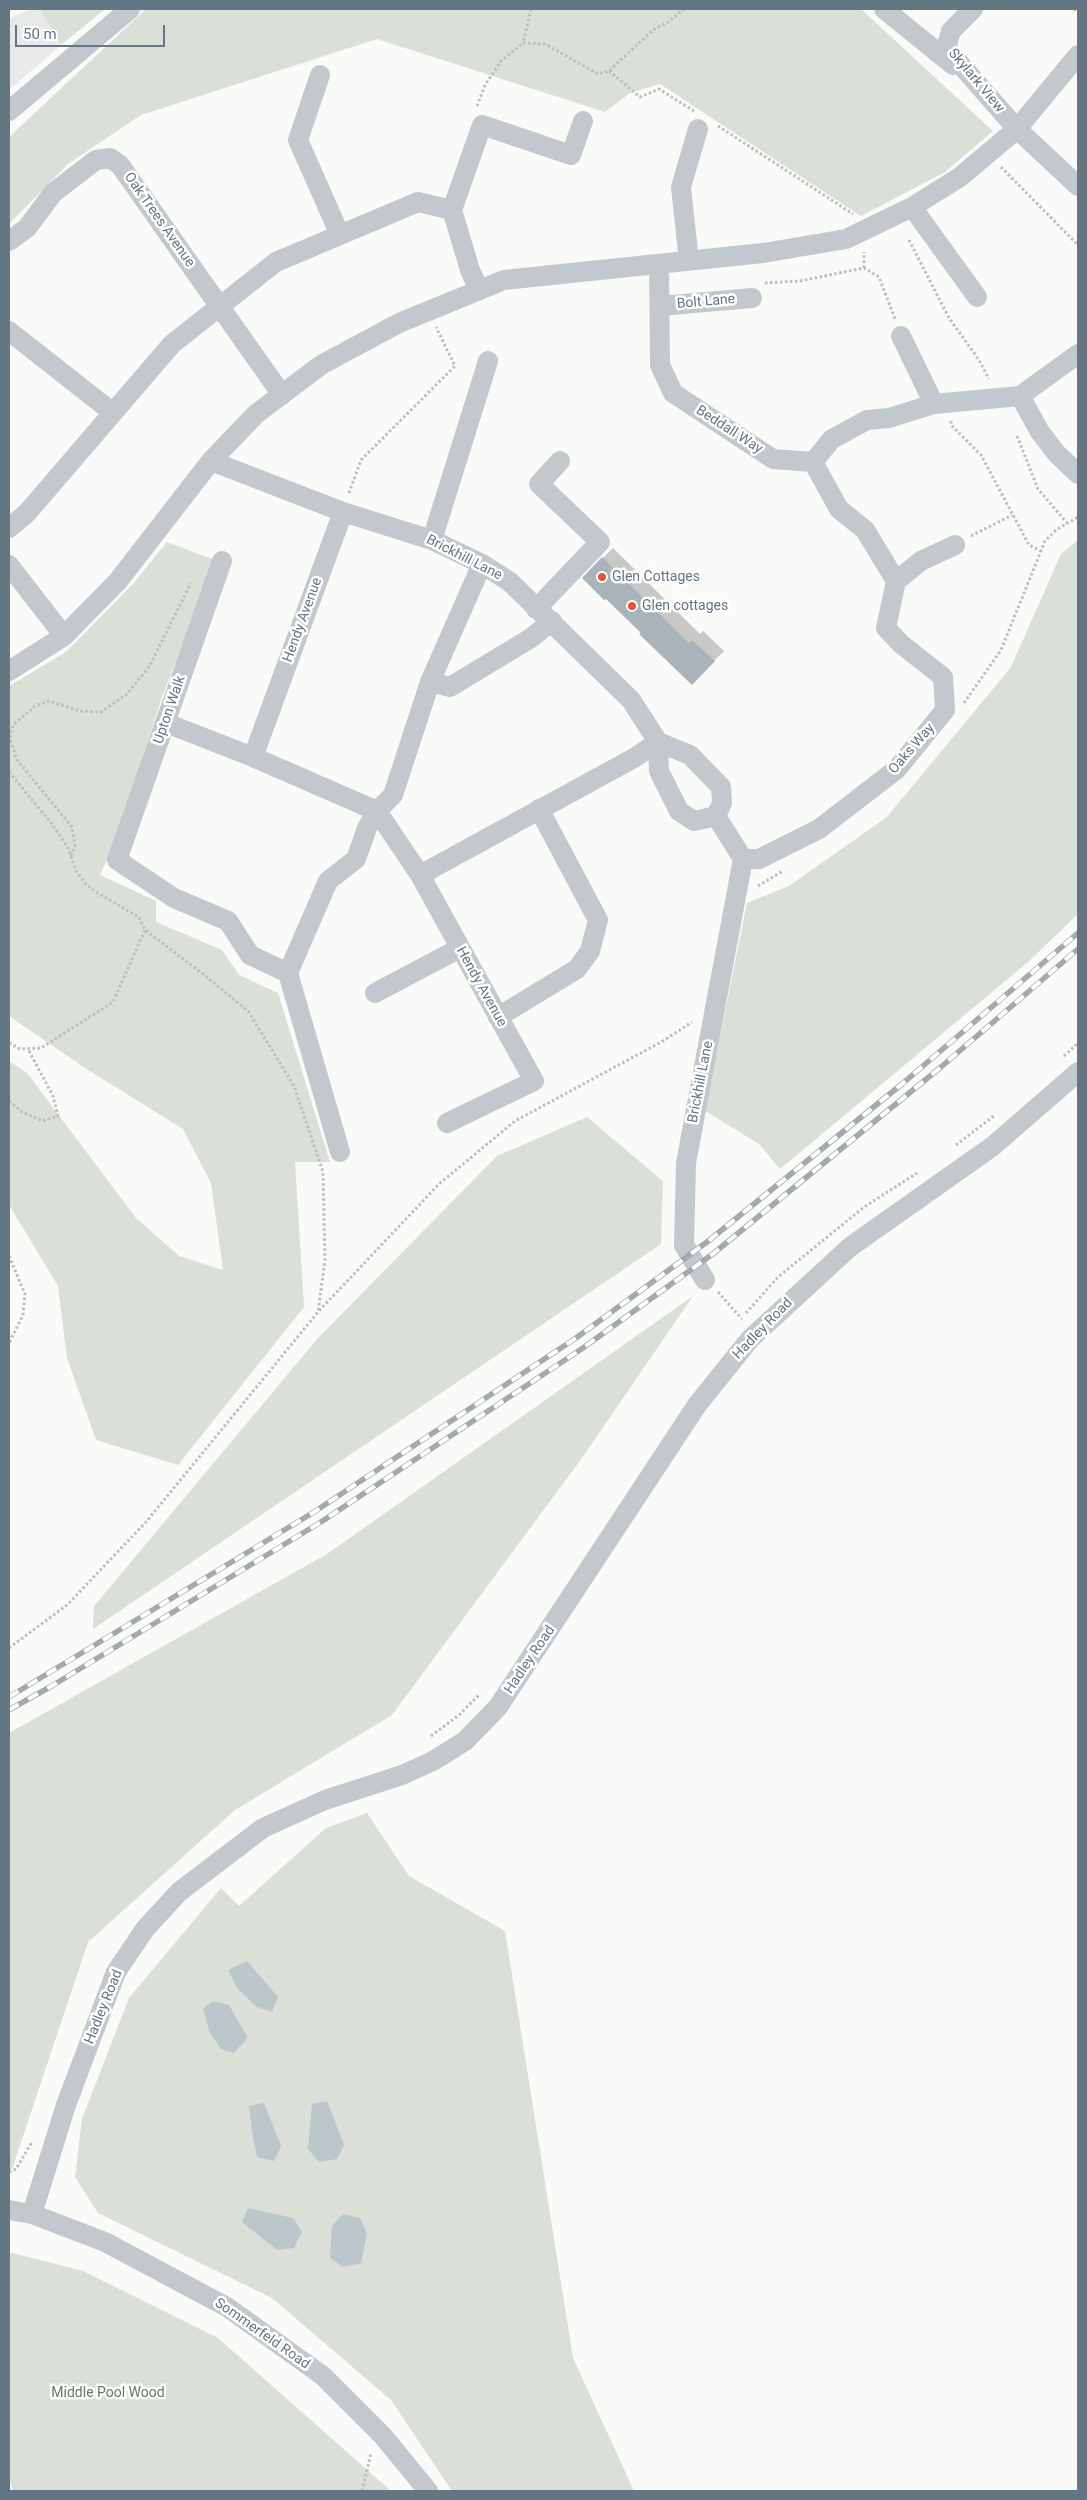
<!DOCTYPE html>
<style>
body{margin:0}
#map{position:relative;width:1087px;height:2500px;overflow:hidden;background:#fafaf8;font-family:Roboto,sans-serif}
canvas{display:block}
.frame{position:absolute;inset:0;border:10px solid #657683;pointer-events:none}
.scale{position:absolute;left:15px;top:25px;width:150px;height:22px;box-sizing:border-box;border:2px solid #657683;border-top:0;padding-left:6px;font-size:15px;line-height:18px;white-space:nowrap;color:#657683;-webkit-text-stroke:4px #fff;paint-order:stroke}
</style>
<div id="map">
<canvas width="1087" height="2500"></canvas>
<div class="frame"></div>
<div class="scale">50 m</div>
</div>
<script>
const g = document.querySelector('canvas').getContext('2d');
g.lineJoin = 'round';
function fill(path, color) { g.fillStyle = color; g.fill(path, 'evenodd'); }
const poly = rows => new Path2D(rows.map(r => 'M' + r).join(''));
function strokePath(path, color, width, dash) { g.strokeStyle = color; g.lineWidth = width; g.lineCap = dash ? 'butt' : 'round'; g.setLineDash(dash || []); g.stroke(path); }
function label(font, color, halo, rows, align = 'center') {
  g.font = font + ' Roboto,sans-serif'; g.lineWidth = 5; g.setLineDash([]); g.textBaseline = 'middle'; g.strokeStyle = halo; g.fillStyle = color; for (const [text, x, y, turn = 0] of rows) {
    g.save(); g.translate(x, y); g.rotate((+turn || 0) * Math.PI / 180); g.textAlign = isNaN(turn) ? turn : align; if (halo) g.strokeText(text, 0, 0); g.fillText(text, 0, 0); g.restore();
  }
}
const built = poly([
 [32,9,40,9,61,45,9,90,9,18]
]);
const green = poly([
 [40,9,105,9,61,45],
 [146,9,861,9,993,131,945,172,861,216,660,84,630,93,605,112,377,39,141,115,68,164,9,224,9,137],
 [1078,540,1078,914,1028,962,780,1169,759,1144,705,1111,747,903,789,886,887,817,1011,667,1061,554],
 [167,542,215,560,162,697,117,838,100,875,156,901,156,922,222,950,239,975,278,993,330,1162,295,1162,304,1307,178,1465,96,1440,67,1358,58,1286,9,1205,9,1061,27,1073,136,1218,179,1256,223,1270,211,1183,183,1129,85,1068,9,1016,9,686,66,652,132,585],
 [587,1117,663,1181,661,1244,93,1629,94,1606,319,1337,497,1156],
 [693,1296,582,1458,392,1715,235,1810,88,1942,9,2178,9,1733,327,1554],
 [367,1813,409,1876,505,1931,573,2358,634,2491,452,2491,391,2400,272,2298,98,2213,75,2177,82,2119,129,1998,221,1888,239,1906,326,1828],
 [9,2252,83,2271,218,2338,391,2491,13,2491,9,2477]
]);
const water = poly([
 [247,1961,278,1997,272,2012,257,2007,237,1988,228,1970],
 [213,2001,229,2005,248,2038,233,2053,221,2049,210,2033,203,2009],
 [327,2101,344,2145,337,2159,319,2162,308,2149,312,2104],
 [264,2103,281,2146,274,2161,257,2157,253,2138,249,2106],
 [248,2208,293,2218,302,2232,294,2248,277,2250,242,2222],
 [343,2214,360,2218,367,2234,361,2263,343,2267,330,2258,332,2226]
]);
const shadow = poly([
 [613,548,700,634,703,631,724,651,692,683,606,597,583,578]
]);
const building = poly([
 [602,557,689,643,692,640,715,661,692,685,639,634,641,633,606,599,604,600,582,578]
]);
const path = poly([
 [531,9,523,43,545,44,598,74,609,71,653,30,668,22,684,9],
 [1074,9,1078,12],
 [609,71,640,97,659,89,694,111],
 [477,106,485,85,501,61,523,43],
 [718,126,853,214],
 [1001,167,1078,245],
 [909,240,949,318,979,360,989,379],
 [864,268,864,252],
 [765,283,800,281,864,268,879,277,895,319],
 [951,421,951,425,981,455,1029,545,1041,551],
 [1017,436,1038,489,1067,523],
 [349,493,361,460,455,366,436,327],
 [971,536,1012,515],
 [964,703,1001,650,1045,541,1056,530,1078,517],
 [9,772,52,824,68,848,76,871,86,884,99,894,139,917,145,930,203,974,248,1011,294,1086,323,1172,325,1260,318,1312],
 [71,856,75,846,72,827,17,760,10,738,13,725,35,706,49,701,80,711,101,712,126,695,149,667,191,583],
 [758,886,783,871],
 [9,1043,20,1049,41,1048,113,1002,145,930],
 [1064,1056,1078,1043],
 [9,1101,22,1112,43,1121,58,1116,53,1096,28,1049],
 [956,1145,995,1115],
 [9,1256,25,1294,23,1315,9,1343],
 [718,1292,742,1319],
 [746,1313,778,1277,864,1207,917,1173],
 [9,1648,67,1605,146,1522,318,1312,439,1184,515,1121,663,1041,692,1022],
 [431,1736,459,1715,479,1695],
 [9,2172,16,2169,32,2142],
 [362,2491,371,2453]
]);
const minor = poly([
 [884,9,953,65],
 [973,9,951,31,946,48,1017,129,1078,186],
 [320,75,298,140,340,235],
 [9,111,130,9],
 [912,207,977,297],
 [452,210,482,125,571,155,583,121],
 [9,241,27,228,53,193,96,160,110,158,120,165,282,395],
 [689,261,681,187,698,129],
 [659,264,660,365,673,393,773,459,813,462,832,439,867,420,889,418,934,404,1020,396,1078,354],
 [660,306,752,298],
 [9,331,112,412],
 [901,336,934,404],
 [1020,396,1040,432,1057,454,1078,474],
 [211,461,343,512,432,540,482,564,510,582,631,700,658,742,690,755,721,787,722,803,716,816,694,821,679,811,659,771,658,742],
 [9,528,27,513,172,344,276,262,418,202,452,210,470,270,479,290],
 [432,540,488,361],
 [222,561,117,860,174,898,228,921,250,955,288,973],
 [9,565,64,636],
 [896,581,921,561,955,545],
 [536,609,600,542,539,484,560,461],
 [9,671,64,636,118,581,211,461,256,414,321,365,399,323,504,280,763,253,846,239,912,207,960,177,1017,129,1078,55],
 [430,682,450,687,531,638,552,621],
 [166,723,253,757,377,811],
 [253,757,343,512],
 [377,811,420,875,534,1081,447,1123],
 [743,859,759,859,819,829,897,769,945,710,943,677,901,644,886,628,896,581,865,530,839,509,813,462],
 [420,875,634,758,658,742],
 [375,993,460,948],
 [498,1017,577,969,590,951,598,920,539,809],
 [340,1152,288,973,328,881,356,859,367,828,377,811,393,795,430,682,482,564],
 [705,1280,684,1245,686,1163,743,859,716,816],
 [9,2210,32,2214,105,2242,227,2307,323,2376,383,2436,428,2491],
 [32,2214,66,2105,116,1972,145,1929,179,1892,263,1828,325,1800,402,1775,433,1761,465,1741,498,1707,697,1405,750,1339,850,1247,993,1146,1078,1072]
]);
const rail = poly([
 [9,1697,314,1512,576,1338,707,1242,902,1084,1078,933],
 [9,1710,50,1687,321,1522,583,1348,714,1253,941,1067,1078,949]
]);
const markers = [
 [602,577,5,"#e4572e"],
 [632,606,5,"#e4572e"]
];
const streetNames = [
 ["Skylark View",976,81,50],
 ["Oak Trees Avenue",159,220,55],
 ["Bolt Lane",706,302,-5],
 ["Beddall Way",729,430,33],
 ["Brickhill Lane",464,558,27],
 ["Hendy Avenue",303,620,-70],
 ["Upton Walk",170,710,-71],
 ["Oaks Way",912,749,-49],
 ["Hendy Avenue",481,987,61],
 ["Brickhill Lane",701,1082,-79],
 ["Hadley Road",763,1329,-46],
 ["Hadley Road",530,1660,-56],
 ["Hadley Road",104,2007,-68],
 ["Sommerfeld Road",262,2334,35]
];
const poiNames = [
 ["Glen Cottages",612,577],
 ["Glen cottages",642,606]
];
const parkNames = [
 ["Middle Pool Wood",108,2393]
];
fill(built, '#e8e9e9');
fill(green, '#dadfd7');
fill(water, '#bbc7cb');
fill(shadow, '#0003');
fill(building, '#aab3b9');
strokePath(path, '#bbbfc2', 3, [2.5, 2.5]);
strokePath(minor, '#c3c8cc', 20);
strokePath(rail, '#a2aab0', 5.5);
strokePath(rail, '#fff', 4, [11]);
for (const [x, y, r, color] of markers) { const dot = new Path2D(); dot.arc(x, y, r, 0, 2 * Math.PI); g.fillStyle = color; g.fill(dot); strokePath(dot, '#fff', 2); }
label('14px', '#657683', '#fff', streetNames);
label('14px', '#657683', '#fff', poiNames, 'left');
label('14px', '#687a64', '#fff', parkNames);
</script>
